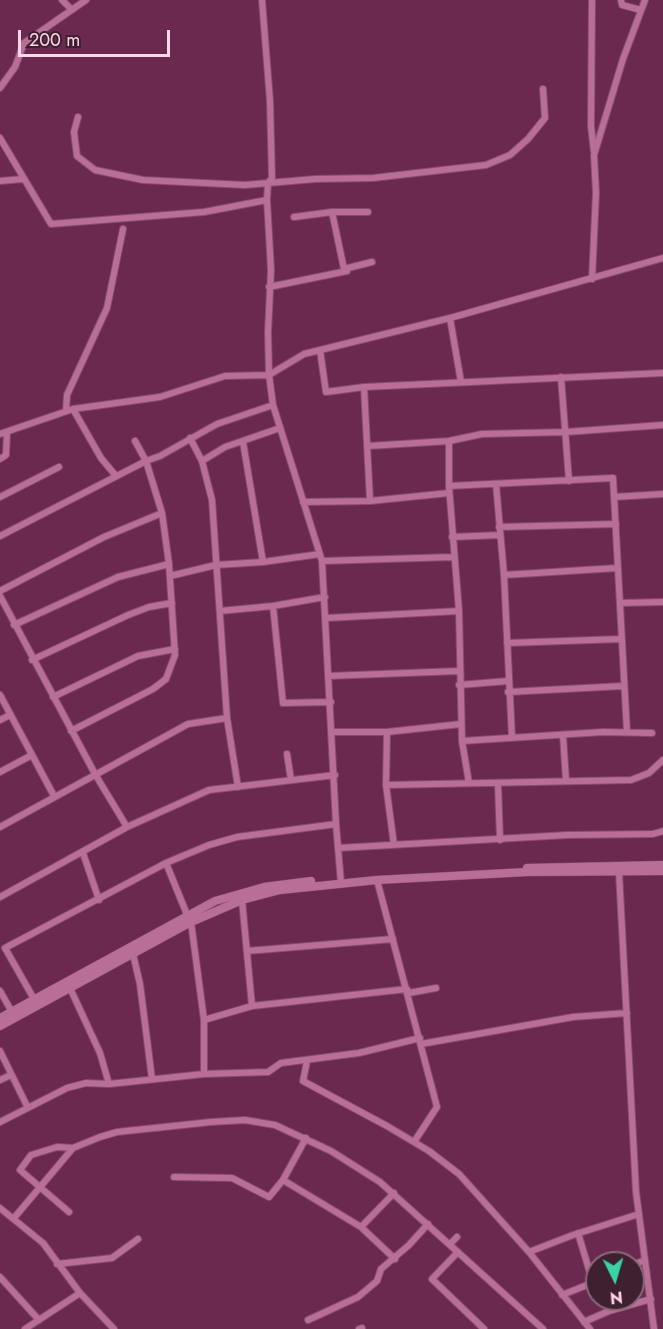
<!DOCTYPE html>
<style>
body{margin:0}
#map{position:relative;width:663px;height:1329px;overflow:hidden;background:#6b294f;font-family:Jost,sans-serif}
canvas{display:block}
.north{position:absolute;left:585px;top:1251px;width:60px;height:60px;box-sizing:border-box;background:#3e2030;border:2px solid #8b687a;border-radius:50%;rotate:175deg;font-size:16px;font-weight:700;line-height:24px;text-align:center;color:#fed5e9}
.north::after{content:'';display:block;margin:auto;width:21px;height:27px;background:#39d4a5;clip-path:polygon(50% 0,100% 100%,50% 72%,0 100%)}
.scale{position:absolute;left:18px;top:30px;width:152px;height:27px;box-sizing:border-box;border:3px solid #fed5e9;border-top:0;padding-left:8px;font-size:18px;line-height:21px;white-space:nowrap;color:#fed5e9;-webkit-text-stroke:4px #3e2030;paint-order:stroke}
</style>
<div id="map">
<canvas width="663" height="1329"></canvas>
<div class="north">N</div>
<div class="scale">200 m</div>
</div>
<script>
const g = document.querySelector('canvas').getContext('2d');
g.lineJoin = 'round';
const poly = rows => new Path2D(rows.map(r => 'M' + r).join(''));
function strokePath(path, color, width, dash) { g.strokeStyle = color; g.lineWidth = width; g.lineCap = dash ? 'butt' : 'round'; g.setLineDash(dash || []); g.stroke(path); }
const minor = poly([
 [62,0,71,9],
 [262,0,270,101,272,178,268,183,267,200,271,270,268,332,269,375,273,405,322,561,336,824,341,883],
 [592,0,591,126,594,152],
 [621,0,622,5,641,10],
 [0,88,15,67,24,43,86,0],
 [78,117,74,132,77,156,95,170,143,180,245,185,315,179,373,178,486,165,510,155,528,139,545,118,543,89],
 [0,138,51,224,204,212,267,200],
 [0,181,23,179],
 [332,212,344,269],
 [294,217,332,212,368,212],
 [592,279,596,193,594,155,623,59,645,0],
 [269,287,347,271,344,269,372,262],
 [450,318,461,382],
 [320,350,326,392,364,387,663,373],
 [561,377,569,481],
 [364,387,370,501],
 [73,409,101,458,116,476],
 [66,411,67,395,107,308,123,229],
 [0,434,73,409,160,397,225,376,269,375,304,354,450,318,663,258],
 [190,438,202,461,212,500,227,718,238,787],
 [449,441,449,486,459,611,462,741,469,783],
 [243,442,263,562],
 [368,446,449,441,482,434,566,432,663,425],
 [0,459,6,455,7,433],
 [202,461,225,447,280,428],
 [496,484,504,575,512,738],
 [449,486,613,478,627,732],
 [0,497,59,467],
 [614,497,663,494],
 [303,502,370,501,449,493],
 [499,527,616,524],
 [0,536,146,461,160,456,217,424,273,405],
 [452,537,500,535],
 [322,561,453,557],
 [504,575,617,568],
 [170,576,216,565,263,562,320,554],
 [0,591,104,537,162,513],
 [0,596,95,774,127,827],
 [620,603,663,602],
 [273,606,283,703,331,702],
 [220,611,273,606,325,597],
 [327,618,459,611],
 [14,625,118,577,169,564],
 [507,643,621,639],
 [32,660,128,615,149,607,172,603],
 [328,676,459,671],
 [459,685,508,681],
 [508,692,623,686],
 [0,695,54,796],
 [53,697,138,656,175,649],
 [0,720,10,715],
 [71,731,153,689,166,679,175,655,169,564,162,513,146,461,135,441],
 [332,732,387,732,461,724],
 [387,732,386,785,394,845],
 [563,735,566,781],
 [462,741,603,732,652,733],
 [287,754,291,780],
 [0,772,32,755],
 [498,784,500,840],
 [386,785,631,780,649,773,663,760],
 [0,827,188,724,227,718],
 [338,848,567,835,653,834,663,831],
 [83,853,99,900],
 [166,863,188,917],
 [619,872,636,1192,654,1329],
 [377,880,437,1107,414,1142],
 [0,897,127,827,209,790,335,775],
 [242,900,252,1006],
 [191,922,204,1020,204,1074],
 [247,951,393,939],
 [133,954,140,984,152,1079],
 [70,988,100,1053,109,1084],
 [0,991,12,1012],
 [34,999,5,948,166,863,209,845,237,837,336,824],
 [204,1020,252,1006,407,989,409,993,436,988],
 [421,1044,573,1017,627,1013],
 [0,1051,28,1108],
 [307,1061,303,1081,387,1126,429,1151,459,1174,529,1252,590,1329],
 [0,1080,11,1075],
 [0,1122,67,1088,86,1083,109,1084,204,1074,268,1072,281,1063,359,1053,420,1038],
 [306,1138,283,1180,361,1227,395,1259],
 [174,1177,232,1178,269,1197,283,1180],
 [0,1208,43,1243,80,1293,114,1329],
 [69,1212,20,1170,31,1155,57,1147,73,1148],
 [14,1218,73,1148,100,1137,117,1132,211,1122,245,1120,275,1125,331,1151,380,1182,543,1329],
 [361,1227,394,1193],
 [578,1233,593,1283],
 [450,1244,457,1237],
 [458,1252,432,1279,484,1329],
 [529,1252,573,1235,639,1214],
 [57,1264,112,1258,138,1239],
 [633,1265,645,1260],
 [0,1277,39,1320],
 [562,1295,597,1281],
 [308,1320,358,1297,377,1281,381,1269,409,1245,428,1224],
 [584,1322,609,1311,651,1299],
 [25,1329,80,1293],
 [359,1329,362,1328]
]);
const tertiary = poly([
 [527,868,663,865],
 [0,1018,215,901,264,887,311,881],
 [0,1026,191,922,242,900,280,890,377,880,527,872,663,871]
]);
strokePath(minor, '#864c6f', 8);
strokePath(tertiary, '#864c6f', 9);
strokePath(minor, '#b86e95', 6);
strokePath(tertiary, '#b86e95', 8);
</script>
